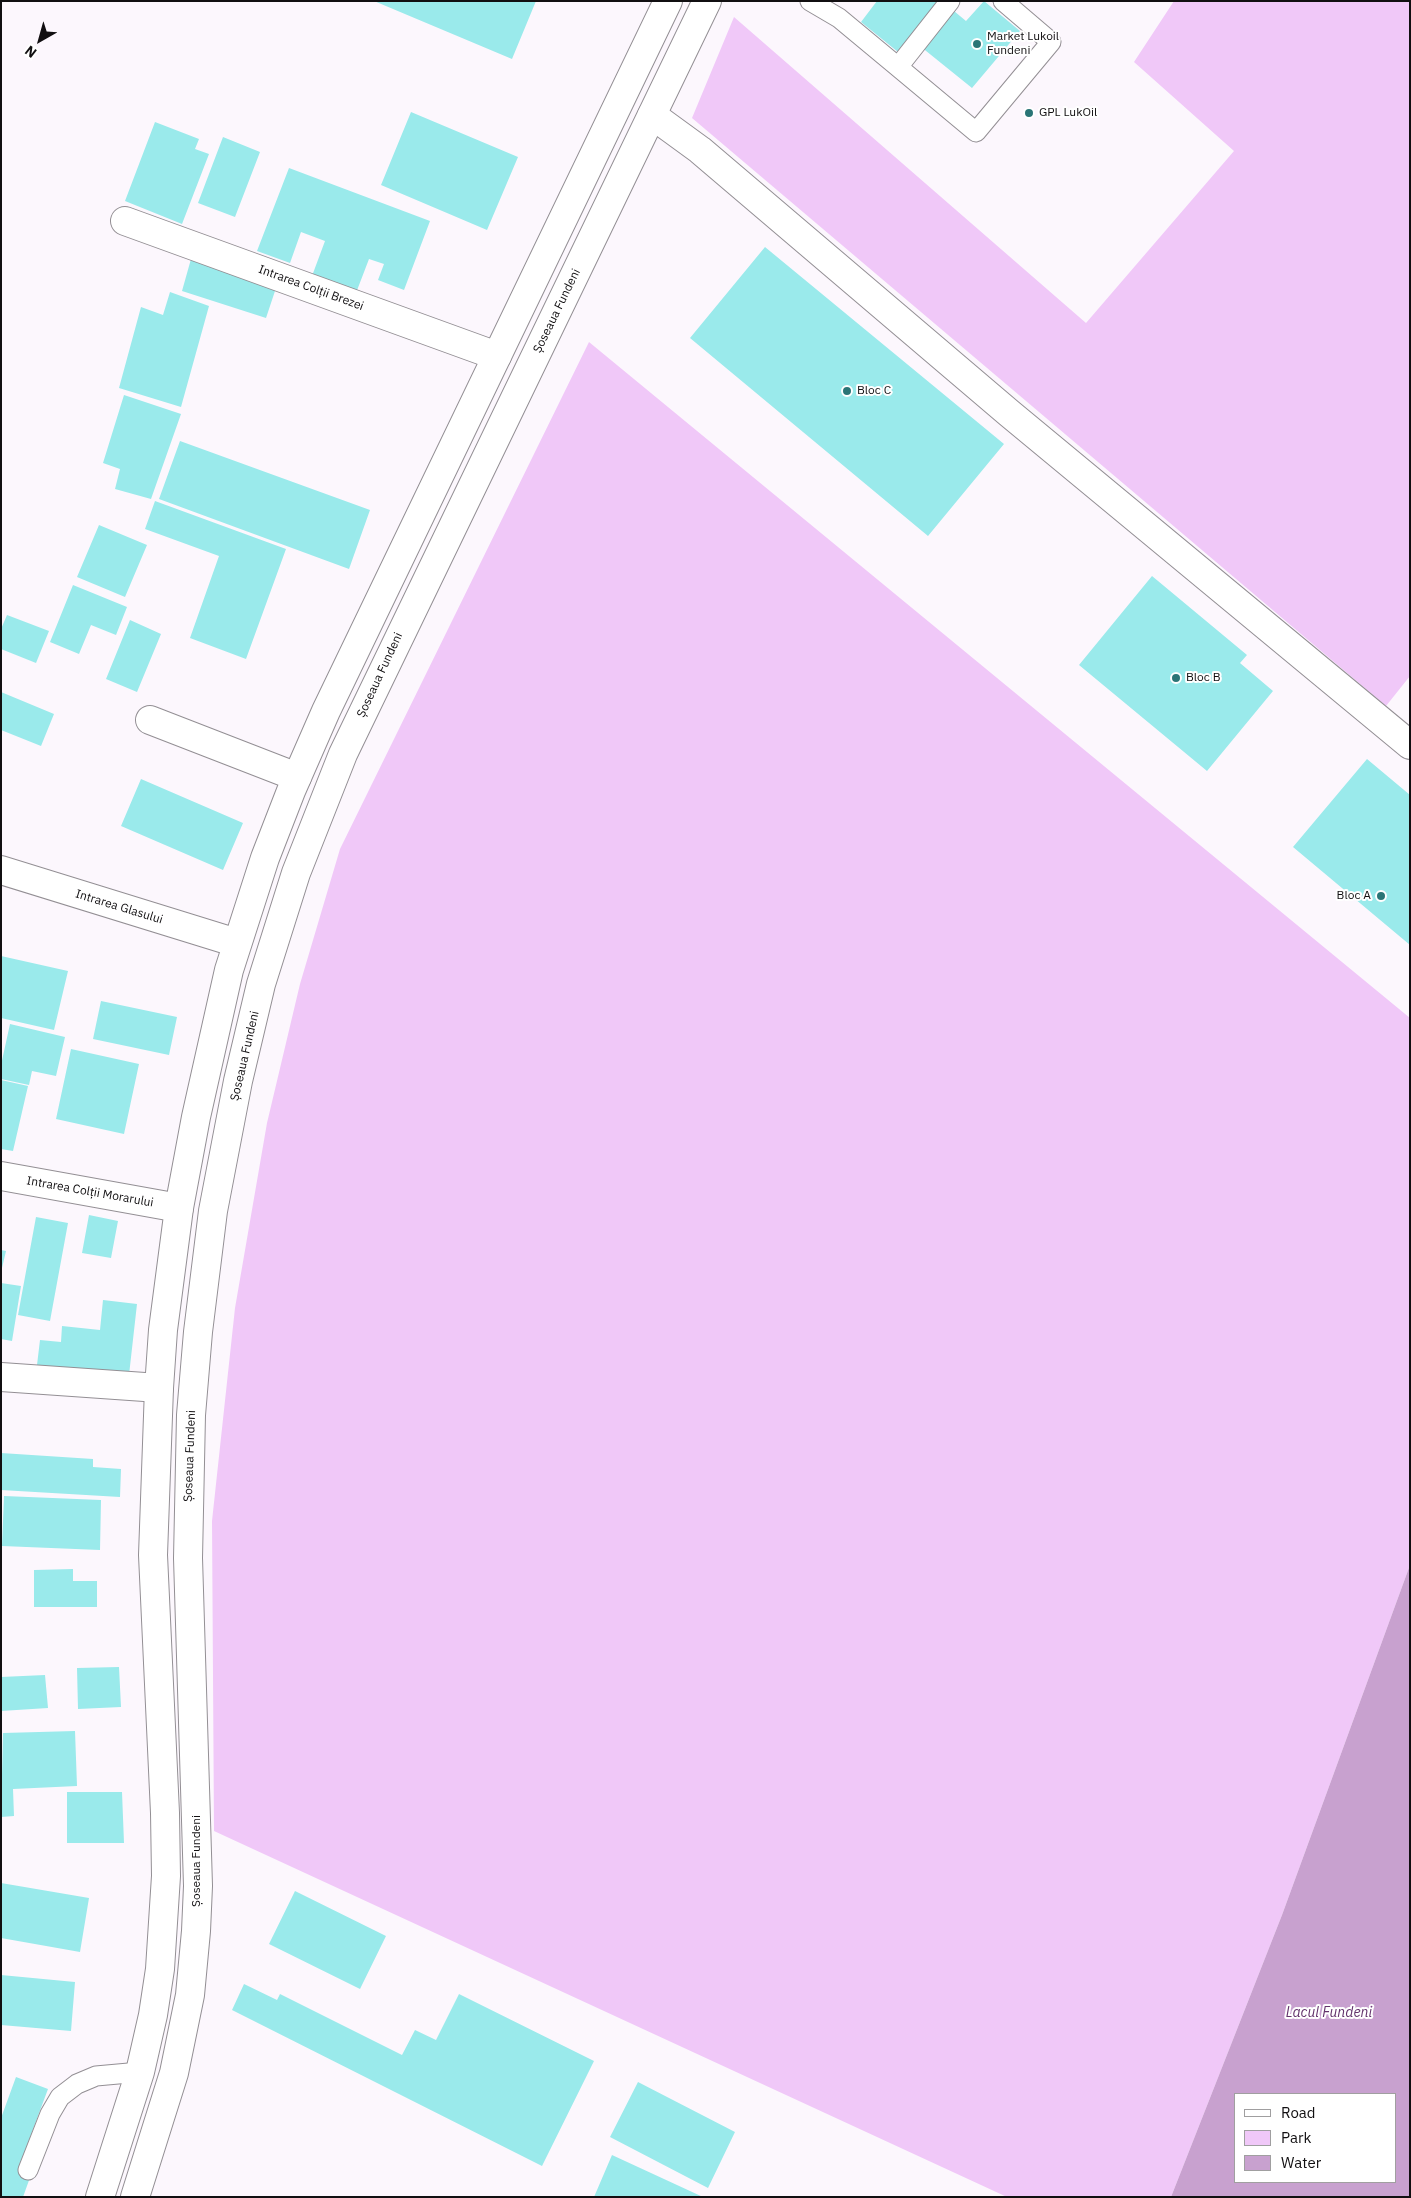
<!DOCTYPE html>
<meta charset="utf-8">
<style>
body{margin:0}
#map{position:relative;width:1411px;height:2198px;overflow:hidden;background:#fcf7fd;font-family:"IBM Plex Sans",sans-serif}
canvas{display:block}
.frame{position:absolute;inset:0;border:2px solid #110f11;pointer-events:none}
.legend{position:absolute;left:1234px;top:2093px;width:162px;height:90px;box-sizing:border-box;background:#fff;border:1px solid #a09fa0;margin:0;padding:6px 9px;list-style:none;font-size:15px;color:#110f11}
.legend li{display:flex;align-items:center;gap:10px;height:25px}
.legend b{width:25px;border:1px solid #a09fa0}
.north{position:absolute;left:15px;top:15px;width:50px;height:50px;-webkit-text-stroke:4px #fff;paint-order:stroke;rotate:218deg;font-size:14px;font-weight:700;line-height:20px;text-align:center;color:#110f11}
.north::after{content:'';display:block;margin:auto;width:18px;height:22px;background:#110f11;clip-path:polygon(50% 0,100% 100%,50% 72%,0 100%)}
</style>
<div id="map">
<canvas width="1411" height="2198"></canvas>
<div class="frame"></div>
<ul class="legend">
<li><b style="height:6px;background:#fff"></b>Road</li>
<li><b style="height:14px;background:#f0c8f8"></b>Park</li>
<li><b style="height:14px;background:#c8a1cf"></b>Water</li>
</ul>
<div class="north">N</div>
</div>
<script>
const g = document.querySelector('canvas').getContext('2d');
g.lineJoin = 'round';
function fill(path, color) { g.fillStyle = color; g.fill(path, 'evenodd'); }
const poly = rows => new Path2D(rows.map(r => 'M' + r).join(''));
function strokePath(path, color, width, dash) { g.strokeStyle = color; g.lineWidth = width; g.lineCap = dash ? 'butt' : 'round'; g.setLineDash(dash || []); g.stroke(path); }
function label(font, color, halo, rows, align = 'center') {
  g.font = font + ' "IBM Plex Sans",sans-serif'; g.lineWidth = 4; g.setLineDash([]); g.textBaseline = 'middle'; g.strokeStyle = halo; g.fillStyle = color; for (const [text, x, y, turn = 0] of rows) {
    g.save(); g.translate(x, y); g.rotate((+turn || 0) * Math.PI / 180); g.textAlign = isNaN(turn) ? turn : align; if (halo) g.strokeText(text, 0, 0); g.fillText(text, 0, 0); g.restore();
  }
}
const green = poly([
 [1174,1,1410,1,1410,676,1386,706,692,118,734,17,1086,323,1234,151,1134,62],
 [589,342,1410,1018,1410,1565,1282,1915,1171,2197,1007,2197,214,1831,212,1521,235,1308,267,1123,300,984,340,849]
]);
const water = poly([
 [1410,1565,1410,2197,1171,2197,1282,1915],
 [1235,2094,1395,2094,1395,2182,1235,2182]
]);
const building = poly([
 [374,1,536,1,512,59],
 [877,1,942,1,966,21,984,1,1020,31,972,88,910,38,898,52,861,22],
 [411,112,518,157,487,230,381,185],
 [155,122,199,139,195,149,209,154,182,224,125,201],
 [223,137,260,152,235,217,198,203],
 [289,168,430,221,404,290,378,280,384,264,369,259,356,293,312,276,325,241,301,232,290,263,257,251],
 [765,247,1004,444,928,536,690,338],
 [191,259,276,288,266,318,182,291],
 [170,292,209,306,181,407,119,388,141,307,163,315],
 [124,395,181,414,151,499,115,489,120,469,103,463],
 [180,441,370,510,349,569,159,499],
 [155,501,286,549,246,659,190,638,219,556,145,529],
 [99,525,147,545,125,597,77,577],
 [1152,576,1247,655,1240,663,1273,691,1207,771,1079,665],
 [73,585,127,607,116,635,91,625,79,654,50,642],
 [7,615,49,631,36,663,1,649,1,629],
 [130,620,161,634,137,692,106,679],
 [1,692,54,714,41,746,1,730],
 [1367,759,1410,795,1410,945,1293,847],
 [141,779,243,823,223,870,121,826],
 [1,956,68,971,54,1030,1,1018],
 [101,1001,177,1017,169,1055,93,1039],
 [10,1024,65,1037,56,1076,32,1071,29,1085,1,1079,1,1065],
 [71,1049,139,1064,124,1134,56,1119],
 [1,1080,28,1086,13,1151,1,1149],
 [89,1215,118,1221,111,1258,82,1253],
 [36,1217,68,1223,50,1321,18,1315],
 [1,1250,6,1251,2,1268,1,1268],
 [1,1283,21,1286,12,1341,1,1339],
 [103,1300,137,1304,129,1375,37,1365,40,1340,61,1342,62,1326,100,1330],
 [1,1453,93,1459,93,1467,121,1469,120,1497,1,1490],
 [4,1496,101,1500,100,1550,2,1546],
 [73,1569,73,1581,97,1581,97,1607,34,1607,34,1570],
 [119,1667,121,1707,78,1709,77,1668],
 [45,1675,48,1708,1,1711,1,1677],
 [75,1731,77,1786,13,1789,14,1816,1,1817,3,1733],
 [67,1792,122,1792,124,1843,67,1843],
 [1,1883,89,1898,80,1952,1,1938],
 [295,1891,386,1936,360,1989,269,1944],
 [1,1975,75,1982,71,2031,1,2025],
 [244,1984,277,2000,280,1994,402,2055,415,2030,436,2040,459,1994,594,2061,542,2166,232,2010],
 [16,2077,48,2089,19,2167,32,2172,23,2197,1,2197,1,2118],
 [638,2082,735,2132,708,2188,610,2137],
 [612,2155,703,2197,594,2197]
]);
const lane = poly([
 [810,1,839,18,898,67,950,1],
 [898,67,976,132,1051,42,1003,1],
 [28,2170,50,2114,60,2097,77,2084,96,2076,140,2072]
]);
const street = poly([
 [652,115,700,150,1009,413,1410,745],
 [125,221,497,356],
 [150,720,297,777],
 [1,870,237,943],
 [1,1176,179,1208],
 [1,1377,159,1388]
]);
const secondary = poly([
 [100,2197,140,2072,153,2015,160,1969,166,1876,165,1813,153,1555,159,1388,163,1330,179,1208,196,1117,229,970,265,858,291,791,326,711,668,1],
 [135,2197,174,2073,190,1995,196,1931,198,1886,188,1558,191,1415,198,1332,213,1211,238,1081,261,984,296,873,343,754,707,1]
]);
const markers = [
 [977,44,5,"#2a7576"],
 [1029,113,5,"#2a7576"],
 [847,391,5,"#2a7576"],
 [1176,678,5,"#2a7576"],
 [1381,896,5,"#2a7576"]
];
const poiNames = [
 ["Market Lukoil",987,37],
 ["Fundeni",987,51],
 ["GPL LukOil",1039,113],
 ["Bloc C",857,391],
 ["Bloc B",1186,678],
 ["Bloc A",1371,896,"right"]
];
const streetNames = [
 ["Intrarea Colții Brezei",311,288,20],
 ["Șoseaua Fundeni",557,311,-64],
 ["Șoseaua Fundeni",380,675,-65],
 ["Intrarea Glasului",119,907,17],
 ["Șoseaua Fundeni",245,1056,-77],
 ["Intrarea Colții Morarului",90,1192,10],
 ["Șoseaua Fundeni",190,1456,-88],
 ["Șoseaua Fundeni",197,1861,-90]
];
const waterNames = [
 ["Lacul Fundeni",1329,2013]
];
fill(green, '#f0c8f8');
fill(water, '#c8a1cf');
fill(building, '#9aeaeb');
strokePath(lane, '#938f94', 21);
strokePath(street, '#938f94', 30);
strokePath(secondary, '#938f94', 30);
strokePath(lane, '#fff', 19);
strokePath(street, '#fff', 28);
strokePath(secondary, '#fff', 28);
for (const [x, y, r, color] of markers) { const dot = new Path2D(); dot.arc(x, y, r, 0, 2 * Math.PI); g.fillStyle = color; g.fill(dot); strokePath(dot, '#fff', 2); }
label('12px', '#110f11', '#fff', poiNames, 'left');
label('12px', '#110f11', '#fff', streetNames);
label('italic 14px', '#63336c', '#fff', waterNames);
</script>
